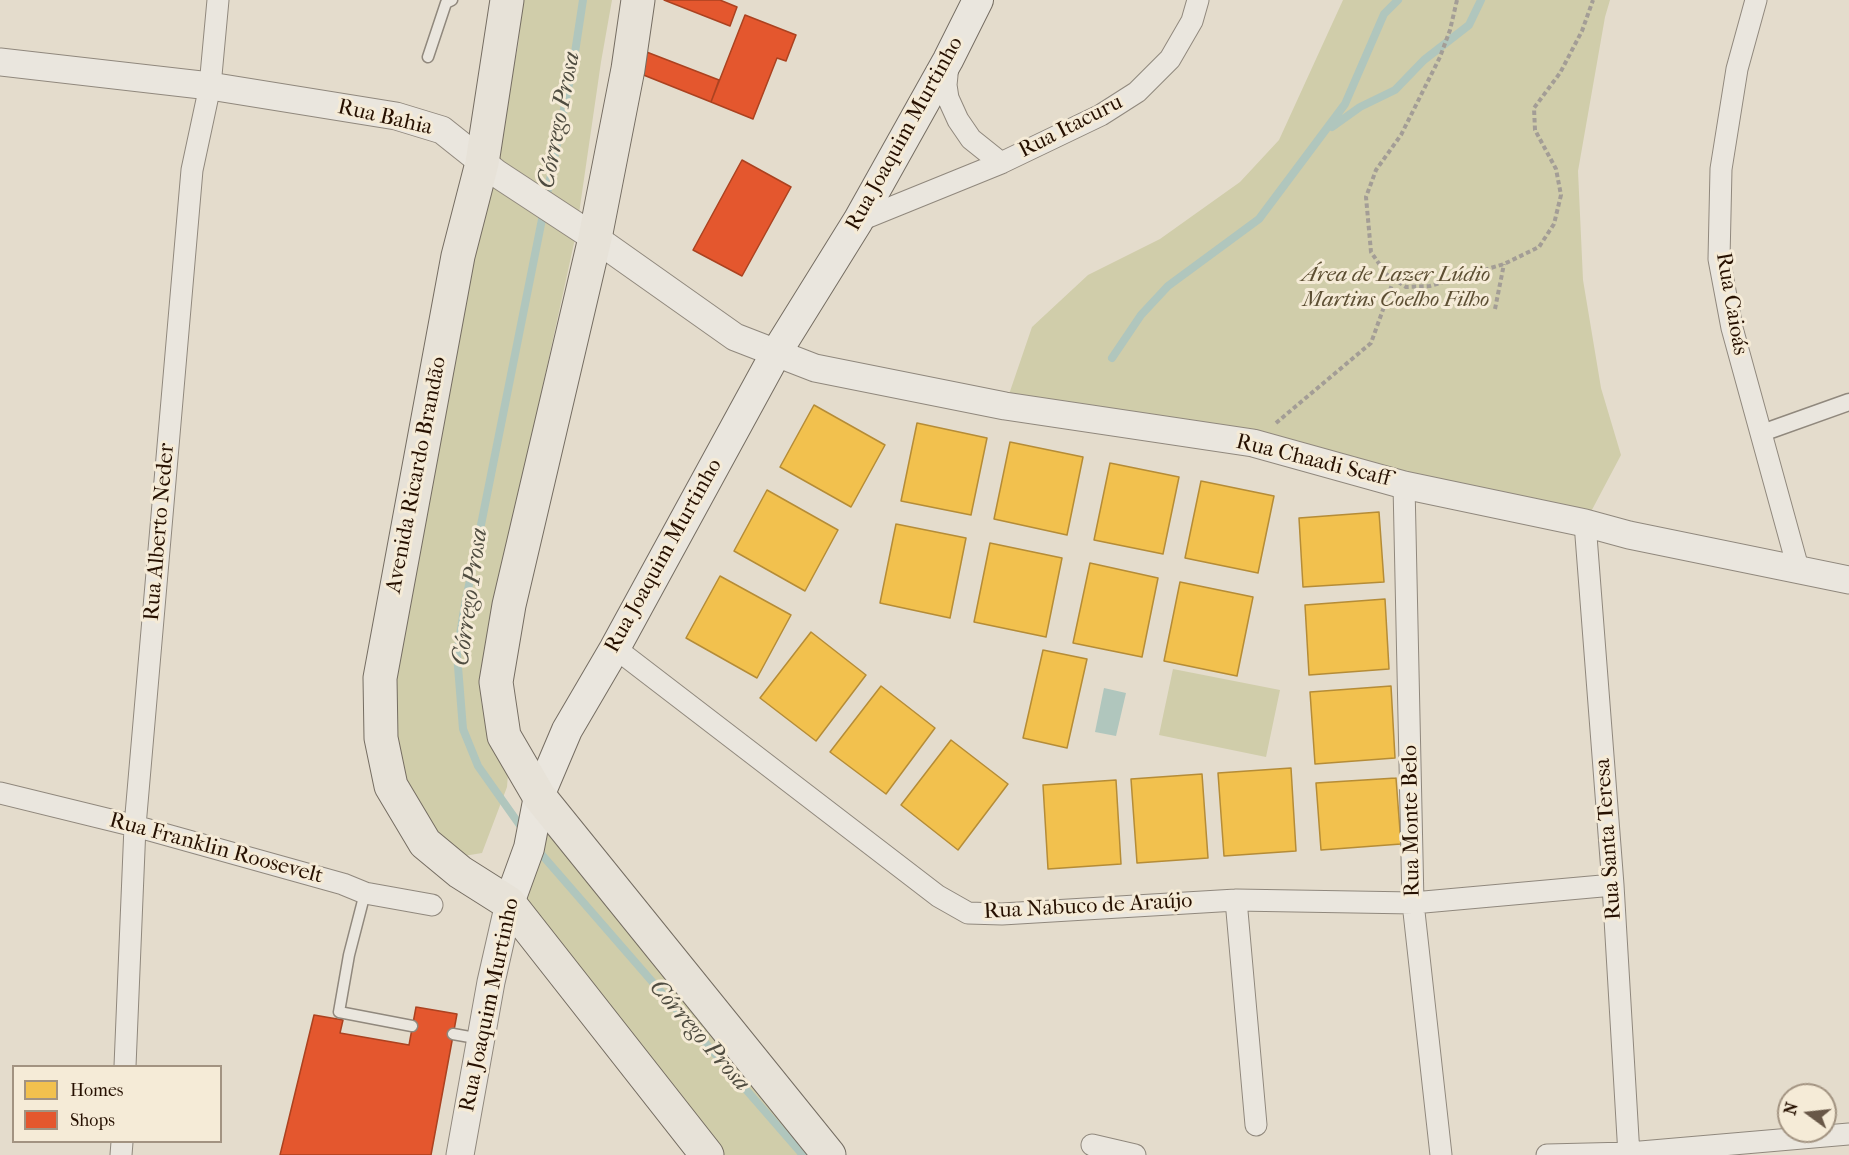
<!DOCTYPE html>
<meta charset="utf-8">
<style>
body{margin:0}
#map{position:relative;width:1849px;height:1155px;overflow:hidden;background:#e4dccc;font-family:"IM FELL French Canon",serif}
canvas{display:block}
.legend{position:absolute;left:12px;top:1065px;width:210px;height:78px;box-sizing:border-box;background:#f5ebd7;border:2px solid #a29381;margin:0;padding:8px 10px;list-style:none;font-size:18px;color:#261000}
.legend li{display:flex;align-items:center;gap:12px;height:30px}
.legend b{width:30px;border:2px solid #a29381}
.north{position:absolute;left:1777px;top:1083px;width:60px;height:60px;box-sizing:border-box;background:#f5ebd7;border:2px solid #a29381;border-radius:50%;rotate:285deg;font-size:16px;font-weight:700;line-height:24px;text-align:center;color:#261000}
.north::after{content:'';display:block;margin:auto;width:21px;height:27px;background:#685747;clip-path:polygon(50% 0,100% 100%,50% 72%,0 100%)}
</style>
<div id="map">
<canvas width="1849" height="1155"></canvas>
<ul class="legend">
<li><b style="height:16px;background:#f2c14e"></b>Homes</li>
<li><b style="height:16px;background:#e4572e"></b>Shops</li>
</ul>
<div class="north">N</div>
</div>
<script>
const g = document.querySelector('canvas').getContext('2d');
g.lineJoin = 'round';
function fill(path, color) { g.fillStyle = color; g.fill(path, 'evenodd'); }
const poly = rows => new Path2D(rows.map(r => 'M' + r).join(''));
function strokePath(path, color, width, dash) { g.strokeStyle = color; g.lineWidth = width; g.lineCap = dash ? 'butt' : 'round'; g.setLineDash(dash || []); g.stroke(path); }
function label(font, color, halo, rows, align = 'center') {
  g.font = font + ' "IM FELL French Canon",serif'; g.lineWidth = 6; g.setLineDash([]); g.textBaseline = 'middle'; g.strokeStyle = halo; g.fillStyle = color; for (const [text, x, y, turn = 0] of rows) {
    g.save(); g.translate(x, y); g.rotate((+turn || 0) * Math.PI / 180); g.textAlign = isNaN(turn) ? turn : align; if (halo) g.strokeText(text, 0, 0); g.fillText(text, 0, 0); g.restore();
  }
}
const green = poly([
 [523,0,612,0,601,62,576,234,490,627,481,701,492,743,508,774,507,787,482,853,464,856,436,832,408,783,390,738,402,610,518,46],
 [1343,0,1610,0,1605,17,1578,171,1583,280,1601,388,1621,455,1585,523,1005,406,1032,327,1088,275,1160,239,1240,182,1279,140],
 [1173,669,1280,690,1266,757,1159,735],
 [539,796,829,1155,707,1155,509,903]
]);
const water = poly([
 [1104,688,1126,693,1116,736,1095,732]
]);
const homes = poly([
 [814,405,885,445,851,507,780,467,814,405],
 [917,423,987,438,971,515,901,501,917,423],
 [1010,442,1083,457,1067,535,994,519,1010,442],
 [1110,463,1179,477,1163,554,1094,540,1110,463],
 [1201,481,1274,496,1258,573,1185,558,1201,481],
 [767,490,838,530,805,591,734,551,767,490],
 [1379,512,1384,582,1303,587,1299,518,1379,512],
 [896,524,966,538,950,618,880,603,896,524],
 [990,543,1062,558,1046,637,974,622,990,543],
 [1090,563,1158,578,1142,657,1073,643,1090,563],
 [720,576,791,615,757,678,686,638,720,576],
 [1180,582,1253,597,1237,676,1164,661,1180,582],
 [1385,599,1389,669,1309,675,1305,605,1385,599],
 [811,632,866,675,816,741,760,698,811,632],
 [1043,650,1087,659,1067,748,1023,738,1043,650],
 [881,686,935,728,886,794,830,752,881,686],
 [1391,686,1395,758,1315,764,1310,692,1391,686],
 [951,740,1008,784,958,850,901,805,951,740],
 [1291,768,1296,851,1224,856,1218,773,1291,768],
 [1202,774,1208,858,1137,863,1131,779,1202,774],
 [1396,778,1401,844,1321,850,1316,783,1396,778],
 [1116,780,1121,864,1048,869,1043,785,1116,780]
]);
const shops = poly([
 [664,0,720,0,737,7,730,26,664,0],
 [745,15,796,35,786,61,777,58,753,119,711,102,745,15],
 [644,51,719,80,711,102,636,72,644,51],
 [742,160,791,187,742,276,693,250,742,160],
 [416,1007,457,1014,431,1155,280,1155,314,1015,343,1020,340,1033,409,1045,416,1007]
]);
const stream = poly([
 [1332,127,1360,107,1395,90,1424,60,1469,25,1481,0],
 [1112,358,1141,315,1168,286,1259,219,1345,104,1384,14,1398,0],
 [524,831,478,766,463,729,457,654,464,610,574,59,583,0],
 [536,848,803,1155]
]);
const path = poly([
 [1457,0,1450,30,1440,57,1401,135,1376,170,1366,197,1371,252,1386,274,1406,287,1430,286,1504,264,1539,247,1554,224,1561,195,1556,169,1535,130,1534,108,1560,73,1582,31,1593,0],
 [1495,309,1504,264],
 [1276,423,1371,343,1394,279]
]);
const service = poly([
 [428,57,446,3,452,0],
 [365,893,349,955,339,1012,412,1026],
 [453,1034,481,1039]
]);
const pedestrian = poly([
 [1762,433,1849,402]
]);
const minor = poly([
 [1756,0,1737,69,1721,169,1719,259,1732,328,1798,568],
 [948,65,946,85,948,98,958,120,971,139,1001,163],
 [858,221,1001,163,1101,115,1137,92,1170,59,1192,21,1198,0],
 [1404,485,1413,903,1441,1155],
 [1585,523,1613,885,1629,1155],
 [615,648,938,896,968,913,1002,914,1236,900,1413,903,1613,885],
 [0,793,135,826,343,884,365,893,432,905],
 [1236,900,1256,1125],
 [125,1066,135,826,192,170,210,86,218,0],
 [1092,1145,1135,1155],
 [121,1155,122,1142],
 [1547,1155,1629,1153,1849,1134]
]);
const tertiary = poly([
 [0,62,210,86,396,116,442,130,496,173,595,238,735,337,815,368,1005,406,1253,443,1404,485,1585,523,1629,535,1849,580],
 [460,1155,491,982,509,903]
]);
const secondary = poly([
 [509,903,529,848,539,796,567,730,615,648,776,353,858,221,948,60,978,0]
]);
const primary = poly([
 [507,0,482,163,458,256,380,678,381,738,391,786,425,843,460,872,509,903,707,1155],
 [638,0,628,69,595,238,509,605,496,682,504,736,539,796,829,1155]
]);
const streetNames = [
 ["Rua Bahia",385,118,13],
 ["Rua Itacuru",1071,127,-27],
 ["Rua Joaquim Murtinho",905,134,-61],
 ["Rua Caioás",1731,304,80],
 ["Rua Chaadi Scaff",1313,461,14],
 ["Avenida Ricardo Brandão",417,475,-79],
 ["Rua Alberto Neder",160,532,-85],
 ["Rua Joaquim Murtinho",664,556,-61],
 ["Rua Monte Belo",1412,821,-91],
 ["Rua Santa Teresa",1609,839,-94],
 ["Rua Franklin Roosevelt",216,849,15],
 ["Rua Nabuco de Araújo",1088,907,-3],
 ["Rua Joaquim Murtinho",490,1005,-78]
];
const parkNames = [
 ["Área de Lazer Lúdio",1396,276],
 ["Martins Coelho Filho",1396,301]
];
const waterNames = [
 ["Córrego Prosa",560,120,-79],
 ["Córrego Prosa",471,597,-82],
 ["Córrego Prosa",699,1036,49]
];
fill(green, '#d0cdaa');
fill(water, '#b0c6bd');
fill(homes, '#f2c14e');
strokePath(homes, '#b58c37', 1.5);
fill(shops, '#e4572e');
strokePath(shops, '#ab4220', 1.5);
strokePath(stream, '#b0c6bd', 8);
strokePath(service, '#90887d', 13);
strokePath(pedestrian, '#90887d', 19);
strokePath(minor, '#90887d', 23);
strokePath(tertiary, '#90887d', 29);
strokePath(secondary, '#756d62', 32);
strokePath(primary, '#756d62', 35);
strokePath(path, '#a39d96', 4, [4.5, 3]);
strokePath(service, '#eae6de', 10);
strokePath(pedestrian, '#eae6de', 16);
strokePath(minor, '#eae6de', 21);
strokePath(tertiary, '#eae6de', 27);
strokePath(secondary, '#eae6de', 30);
strokePath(primary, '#e7e2d8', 33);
label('22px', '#261000', '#f5ebd7', streetNames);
label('italic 22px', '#5c4e32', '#f5ebd7', parkNames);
label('italic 24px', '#4f4c40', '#f5ebd7', waterNames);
</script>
